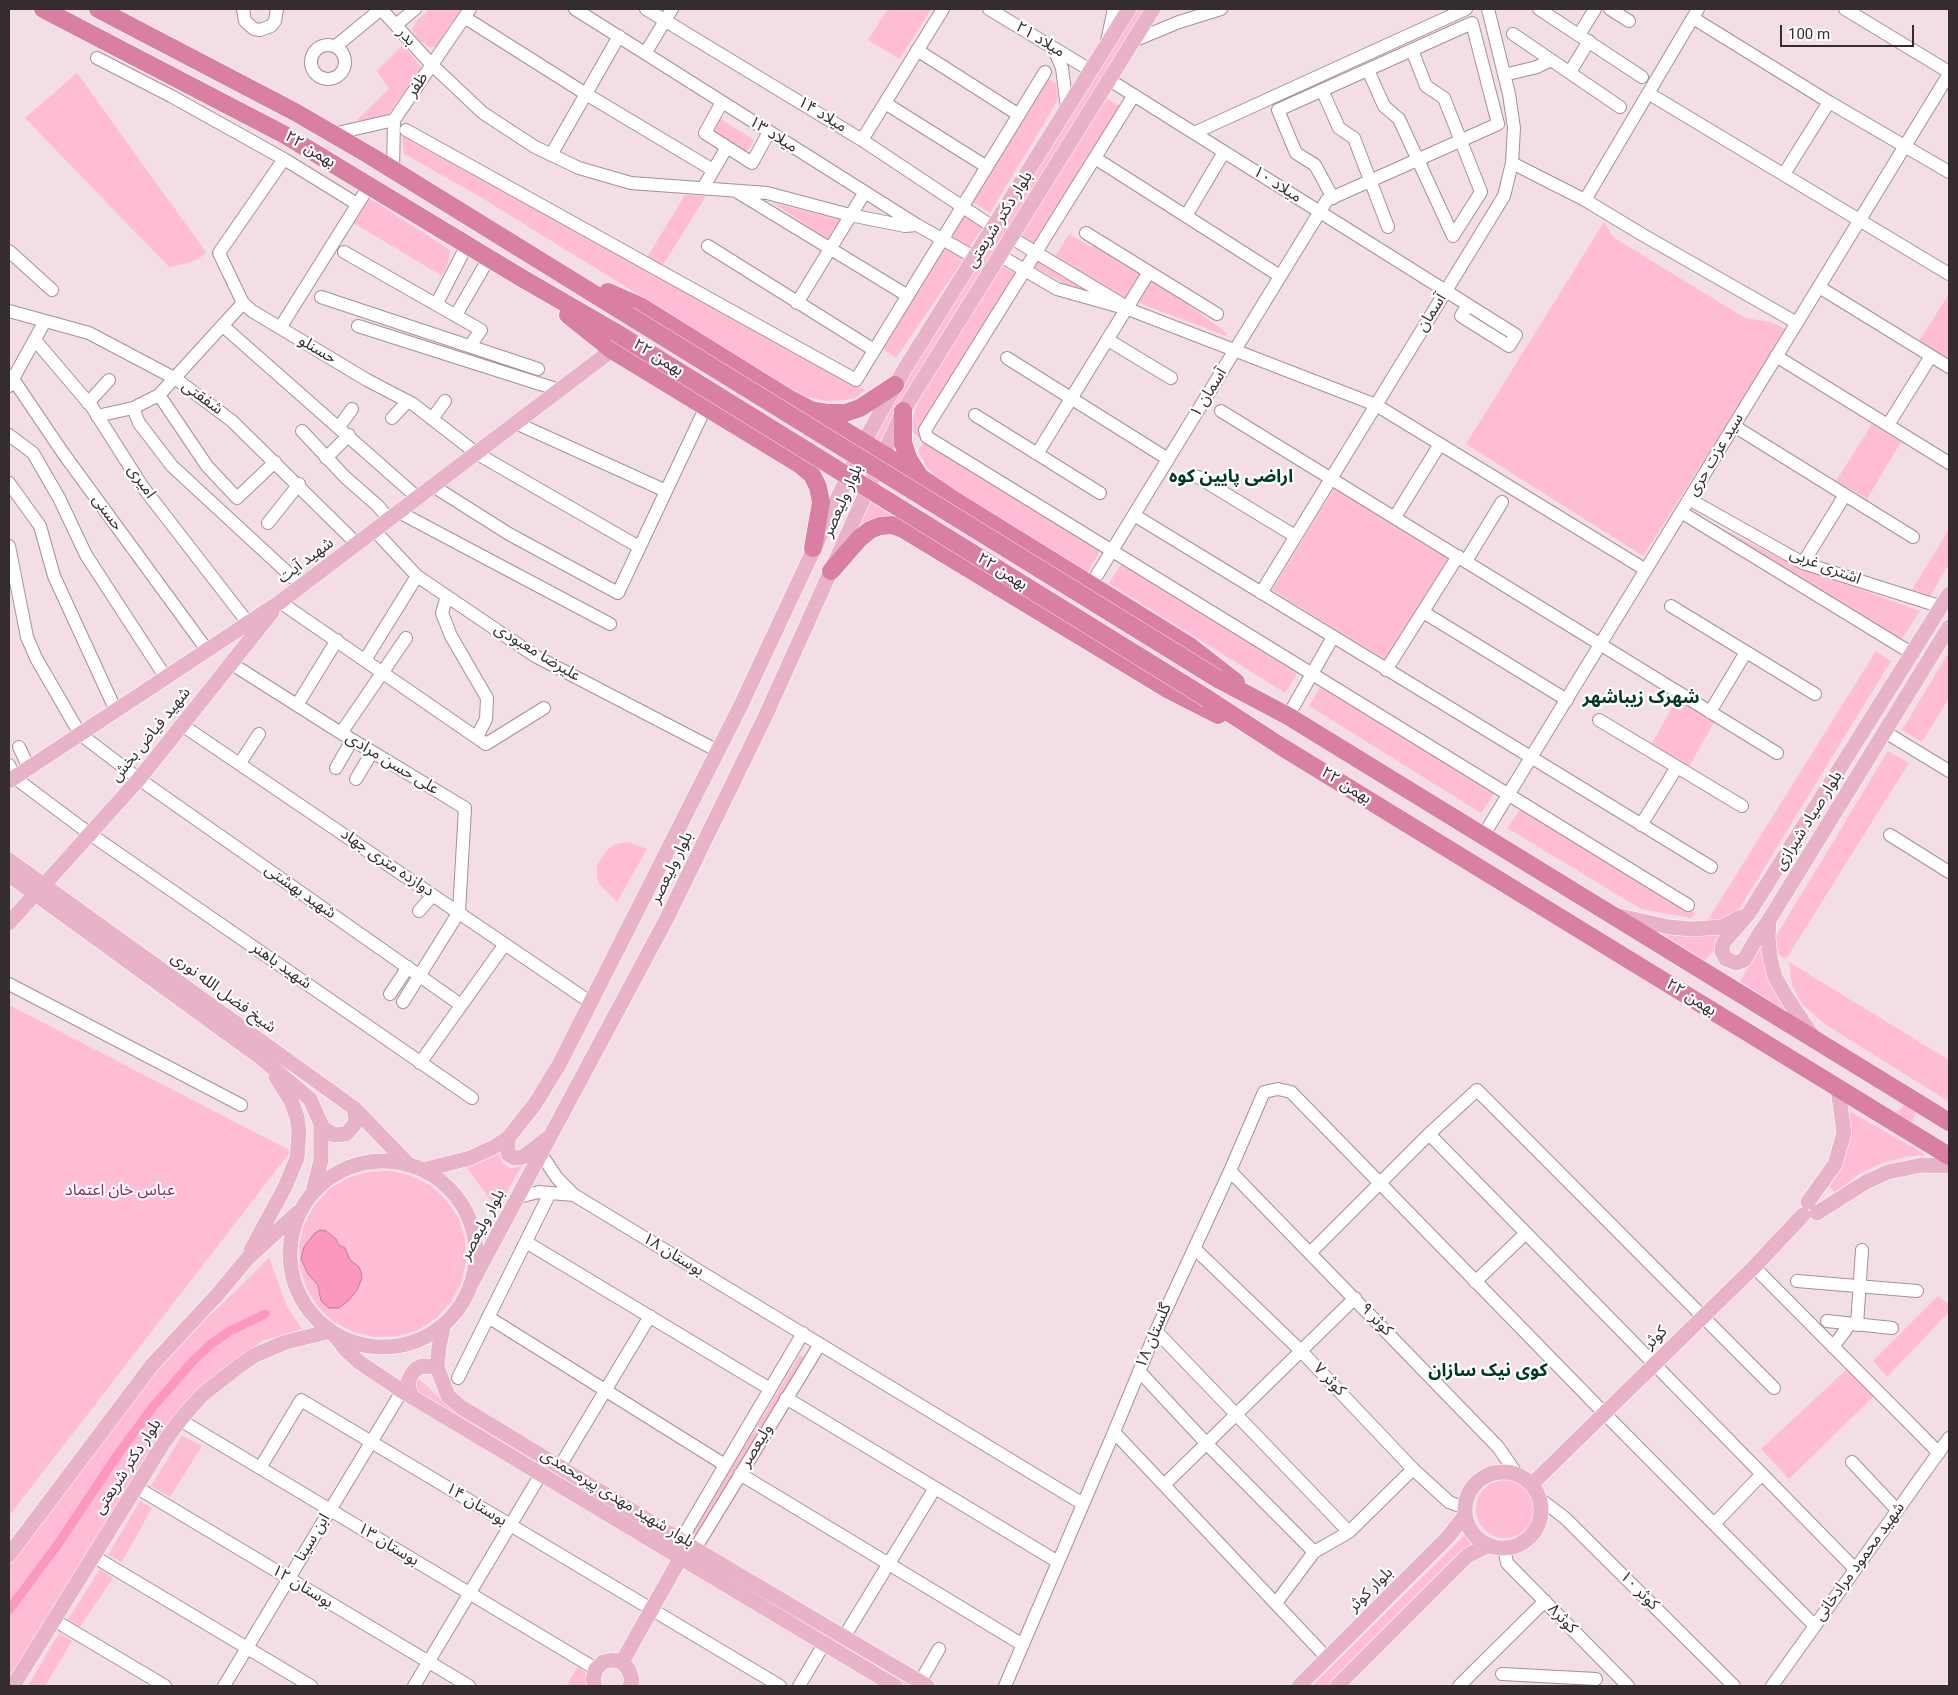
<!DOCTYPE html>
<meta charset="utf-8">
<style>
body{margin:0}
#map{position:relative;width:1958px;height:1695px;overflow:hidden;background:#f4dee5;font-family:Roboto,sans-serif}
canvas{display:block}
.frame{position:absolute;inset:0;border:10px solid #352c2f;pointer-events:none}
.scale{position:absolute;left:1780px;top:25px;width:134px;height:22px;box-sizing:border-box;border:2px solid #352c2f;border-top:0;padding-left:6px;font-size:15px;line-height:18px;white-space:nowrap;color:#352c2f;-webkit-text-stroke:4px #fff;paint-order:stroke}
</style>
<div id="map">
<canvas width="1958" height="1695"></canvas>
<div class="frame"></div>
<div class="scale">100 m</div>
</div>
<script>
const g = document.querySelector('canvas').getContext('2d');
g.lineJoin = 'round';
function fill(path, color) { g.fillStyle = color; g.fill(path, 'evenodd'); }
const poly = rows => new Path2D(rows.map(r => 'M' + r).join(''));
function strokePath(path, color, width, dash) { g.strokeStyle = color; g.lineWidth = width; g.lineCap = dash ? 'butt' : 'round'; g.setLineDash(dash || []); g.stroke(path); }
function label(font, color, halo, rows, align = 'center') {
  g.font = font + ' Roboto,"Noto Sans Arabic",sans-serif'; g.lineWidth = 4.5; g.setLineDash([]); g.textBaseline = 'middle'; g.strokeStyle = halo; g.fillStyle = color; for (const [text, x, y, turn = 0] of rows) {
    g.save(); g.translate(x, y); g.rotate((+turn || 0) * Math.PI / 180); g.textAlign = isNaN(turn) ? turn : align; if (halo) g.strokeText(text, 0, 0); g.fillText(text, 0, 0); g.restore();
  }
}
const green = poly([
 [430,9,461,9,436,46,430,48,419,40,412,30,416,21],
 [888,9,931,9,900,59,868,40],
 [1136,9,1145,9,940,336,878,445,871,440,933,335],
 [403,45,422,68,388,114,368,120,357,120,389,89,377,71],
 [77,73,206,252,200,258,189,263,169,267,25,118],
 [1046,78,1056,83,1058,100,990,213,970,200],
 [1106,98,1120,106,1035,244,1021,235],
 [717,117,754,140,745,155,708,132],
 [402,136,865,390,855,398,844,400,826,401,803,396,472,192,404,154],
 [685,195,706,196,661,268,646,259],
 [366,199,372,200,450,250,448,264,442,276,352,222],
 [773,203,841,220,829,240],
 [965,215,983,227,969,248,951,238],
 [1604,222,1613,237,1745,318,1771,322,1787,330,1643,556,1466,444],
 [1069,234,1091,247,1093,244,1143,273,1127,300,1055,257],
 [946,246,964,259,896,358,880,347],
 [1041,259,1105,298,1071,287,1034,267],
 [1002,266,1015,273,921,429,923,443,926,442,1101,549,1088,572,939,481,926,466,919,452,919,448,924,443,914,433,912,421,918,401],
 [1152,279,1227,333,1226,336,1139,303,1137,301],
 [1949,294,1949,354,1945,361,1917,344],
 [1872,424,1901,442,1867,499,1836,481],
 [1335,487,1449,557,1386,660,1272,590],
 [870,501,922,536,897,524,852,539],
 [1707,521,1789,563,1920,611,1901,640],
 [1949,529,1949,564,1930,596,1912,590],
 [1123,562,1299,671,1285,693,1109,583],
 [1876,651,1891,661,1739,909,1726,919,1706,923],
 [1949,652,1949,698,1922,742,1902,730],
 [1322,684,1495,792,1481,813,1309,706],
 [1677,699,1715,721,1688,768,1651,745],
 [1888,751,1909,763,1786,959,1775,952,1775,938],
 [1522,807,1696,914,1691,918,1641,909,1507,828],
 [628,842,647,849,617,902,599,884,597,877,597,865,606,851,615,844],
 [1659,932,1718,935,1716,948,1705,960],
 [1763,944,1788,1012,1740,981],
 [1789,962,1949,1060,1949,1102,1826,1025,1802,1004,1792,985],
 [9,1005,291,1151,9,1516],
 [1904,1104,1920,1110,1915,1114,1911,1126,1892,1114,1901,1109],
 [1847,1110,1914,1148,1925,1155,1904,1157,1882,1163,1859,1174,1835,1192,1830,1187,1842,1164],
 [500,1153,502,1163,509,1168,516,1168,525,1160,497,1209,467,1168],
 [391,1171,412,1176,431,1186,447,1201,459,1219,465,1240,466,1262,461,1283,451,1302,436,1318,418,1330,397,1336,375,1337,354,1332,334,1322,318,1307,307,1289,300,1268,299,1246,304,1225,314,1206,329,1189,348,1178,369,1172],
 [323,1230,336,1239,340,1245,345,1248,350,1260,355,1266,319,1294,318,1285,308,1274,301,1259,308,1242,317,1231],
 [269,1258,287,1306,302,1329,262,1341,200,1389,9,1681,9,1565,159,1367,184,1337,218,1308],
 [1938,1296,1949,1304,1949,1312,1887,1377,1873,1361],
 [800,1355,804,1357,698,1537,692,1533],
 [1847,1369,1874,1396,1789,1479,1761,1449],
 [419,1379,450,1408,668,1540,667,1542,418,1391,416,1381],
 [182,1436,202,1446,170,1497,151,1486],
 '1476 1509a29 29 0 1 1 58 0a29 29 0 1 1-58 0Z',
 [140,1501,152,1508,122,1562,108,1555],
 [1466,1534,1473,1541,1329,1686,1312,1686],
 [709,1563,912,1686,907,1686,707,1566],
 [100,1569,113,1578,80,1627,68,1619],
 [59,1633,72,1641,45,1686,28,1686],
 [578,1667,585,1672,586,1686,566,1686]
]);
const water = poly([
 [320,1230,326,1231,336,1239,339,1245,345,1248,350,1260,359,1267,361,1272,362,1278,357,1290,349,1300,339,1308,329,1308,321,1301,318,1285,308,1274,301,1259,304,1247,315,1233,320,1230]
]);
const canal = poly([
 [9,1610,58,1544,116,1457,152,1408,191,1363,211,1344,230,1331,265,1314]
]);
const minor = poly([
 [243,9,245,21,254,29,260,30,271,26,275,21,277,9],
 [381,9,431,64,483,113,535,147,579,168,631,183,767,193,850,215,905,226,917,225],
 [575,9,917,225,974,257],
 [646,9,862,140,993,227],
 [989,9,1090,70],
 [1539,9,1642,77],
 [1610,9,1629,21],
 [1845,9,1949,72],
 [464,17,586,94,713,170],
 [1693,18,1829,102,1949,172],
 [396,25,415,9],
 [1513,34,1620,107],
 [1579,35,1595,9],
 [1107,41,1114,9],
 [1133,41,1179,22,1221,9],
 '311 62a17 17 0 1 1 34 0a17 17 0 1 1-34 0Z',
 [336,46,381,9],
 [1054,49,1062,68,1067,108],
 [917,50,1019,115],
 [646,52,672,9],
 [97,58,171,96,284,159,357,204],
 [1368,70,1384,106,1399,119,1453,236,1481,192,1444,98,1426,86,1412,50],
 [1570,72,1589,41],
 [1504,75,1537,67,1551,60],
 [1108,79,1516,335,1509,346,1461,316,1468,305],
 [1322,90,1339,128,1354,138,1388,227],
 [1648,93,1949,274],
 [1134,95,925,430,927,437,1688,905],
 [722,102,705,133,752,163,769,132],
 [885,103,987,167],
 [406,130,856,380,1045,72],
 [1194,133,1466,9],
 [333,134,394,120],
 [862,140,943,9],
 [551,155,619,36],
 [1095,158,1280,276],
 [1512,163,1585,200,1643,235,1797,323],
 [393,170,394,120,470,9],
 [1784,174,1829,102],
 [703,188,727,147],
 [739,193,908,296],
 [1585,200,1698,9],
 [1186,216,1224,152],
 [1086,233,1217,314],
 [1010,237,1120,303],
 [708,246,874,350],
 [9,251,52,290],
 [344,252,481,330,470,346],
 [999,255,1057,289,1128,309,1376,405,1646,570],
 [1819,287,1949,367],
 [321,297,538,369],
 [243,303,219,253,284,159],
 [437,303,467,245],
 [797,303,865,192],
 [9,311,89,333,176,379,232,421,357,544],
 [456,315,489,258],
 [223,326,418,498],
 [358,326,559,390],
 [280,328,369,186],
 [35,340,92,407,142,486,248,623],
 [1108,340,1171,378],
 [1776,356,1949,463],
 [1007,358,1168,459],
 [9,376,13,379,63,453,207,650],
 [9,386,45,321],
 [159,395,207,466,237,498,275,462],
 [88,403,109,380],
 [133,408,139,423,172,466,302,586],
 [1221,411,1777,753],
 [975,415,1100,493],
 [97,416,133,408,159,395,243,303,252,311,367,380,413,404,476,453,639,547],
 [392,418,408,401],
 [432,419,445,401],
 [516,423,666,491],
 [1888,425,1931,356],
 [1734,426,1913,537],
 [339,427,352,409],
 [302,431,345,477,378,506,389,519],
 [9,435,33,453,59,498,86,555,166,678],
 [1037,454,1149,272],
 [326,458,349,435],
 [1198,477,1295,536],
 [9,483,40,526,54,576,116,711],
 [433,486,509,534,618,593,701,417],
 [1689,499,1803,563,1942,607],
 [399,512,610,624],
 [1681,512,1913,654],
 [1134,515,1711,867],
 [1395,517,1440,444],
 [268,523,299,484],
 [375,531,417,576,535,656,718,751],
 [9,546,27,637,36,658,80,734,139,779,461,1005],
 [1466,561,1502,502],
 [1803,563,1845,495],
 [1097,575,1327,200,1498,124,1472,23,1278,110,1296,153,1315,165,1333,198],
 [1261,593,1504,196,1512,163,1514,128,1509,94,1488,9],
 [447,596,442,613,451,636,487,698,486,719,477,737],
 [280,602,486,744,544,708],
 [1671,606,1815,694],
 [1423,612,1567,700],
 [365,660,417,576],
 [232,664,341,733,465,808,459,912,403,1002],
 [1386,670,1458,556],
 [297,705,337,640],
 [1710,712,1746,652],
 [1288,716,1333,637],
 [1599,720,1742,806],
 [182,725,590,1002],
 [1885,732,1949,771],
 [341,733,406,638],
 [19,747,29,768],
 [240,763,259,734],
 [9,765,15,778,90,834,472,1098],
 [336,768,352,740],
 [356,779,372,752],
 [1641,825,1677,767],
 [1890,835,1949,872],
 [1483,836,1949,74],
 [419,911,433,895],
 [9,984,241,1105],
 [390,994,408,967],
 [420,1063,505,944],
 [1429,1134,1855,1569],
 [541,1154,557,1178,574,1195,1083,1504],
 [1230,1171,1498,1447,1516,1473],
 [518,1197,539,1192,574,1195],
 [526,1242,770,1389],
 [1194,1248,1301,1351,1413,1469,1449,1502,1465,1508],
 [1310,1253,1429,1134,1477,1090,1774,1388],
 [1754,1267,1939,1453],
 [1797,1281,1917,1291],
 [1475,1282,1526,1233],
 [488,1317,725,1465],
 [1827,1321,1892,1328],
 [1857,1325,1862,1250],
 [1156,1331,1349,1532],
 [1833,1347,1850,1324],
 [1139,1371,1206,1443,1314,1552],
 [458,1378,550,1193],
 [786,1398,1058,1562],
 [180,1420,596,1669],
 [1114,1432,1327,1658],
 [1852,1462,1897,1510],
 [560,1466,650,1316],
 [260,1468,301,1400,780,1686],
 [740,1474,1023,1645],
 [1164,1485,1355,1298],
 [136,1487,469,1686],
 [1540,1499,1565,1518,1734,1686],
 [1714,1524,1762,1474],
 [681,1540,803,1333],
 [1504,1548,1507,1563,1628,1686],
 [695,1549,820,1344],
 [93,1556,311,1686],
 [1276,1603,1314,1552,1349,1532,1413,1469],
 [54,1620,165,1686],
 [844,1637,935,1488],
 [1502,1674,1596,1679],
 [920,1682,939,1649],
 [224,1686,402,1391],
 [414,1686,541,1474],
 [799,1686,824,1644],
 [1005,1686,1114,1432,1156,1331,1230,1171,1264,1092,1278,1089,1291,1092,1604,1413,1815,1626],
 [1459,1686,1545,1601],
 [1772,1686,1949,1438]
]);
const major = poly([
 [9,781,280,602,612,350],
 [9,860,354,1108,409,1165],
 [9,875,261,1058,310,1099,321,1124,321,1160,313,1192],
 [44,885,139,779,272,612],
 [1615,915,1669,927,1691,929,1722,927,1741,917],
 [1769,920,1759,934,1744,960,1736,963,1726,959,1722,952,1723,943,1749,913,1949,594],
 [9,923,35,894],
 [1815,1040,1787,998,1775,977,1770,958,1768,937,1769,920,1949,627],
 [321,1124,324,1129,334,1135,346,1134,354,1125,356,1120,354,1108],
 [508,1138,508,1154,514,1158,523,1157,548,1138],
 '290 1254a93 93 0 1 1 186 0a93 93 0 1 1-186 0Z',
 [423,1170,470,1158,494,1147,508,1138,535,1104,560,1063,741,705,864,442,904,370,1129,9],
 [1808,1202,1835,1164,1844,1133,1838,1089],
 [1817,1213,1866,1182,1888,1172,1922,1165,1949,1166],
 [251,1250,285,1187,297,1158,299,1132,297,1117,291,1101,276,1077],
 [470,1286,666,920,765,717,903,411,1153,9],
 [444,1324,439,1347,437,1367,448,1396,461,1407,695,1549,927,1686],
 [412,1396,409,1389,408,1382,411,1375,416,1369,422,1366,437,1367],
 '1465 1510a38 38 0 1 1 76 0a38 38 0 1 1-76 0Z',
 [1532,1484,1754,1267,1803,1215],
 [9,1555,152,1365,217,1295,247,1259,297,1213],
 [622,1662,681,1557,689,1552],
 [13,1686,164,1442,180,1420,202,1395,239,1366,255,1355,286,1342,331,1331,345,1349,359,1362,402,1391,895,1686],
 [595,1686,593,1679,596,1669,603,1662,613,1660,622,1662,629,1670,632,1680,630,1686],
 [1299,1686,1448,1537,1465,1515],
 [1337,1686,1467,1556,1488,1545]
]);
const highway = poly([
 [43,9,285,135,520,277,615,332],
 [98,9,295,112,369,155,628,315],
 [608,292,640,306,788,398,811,410,828,413,845,413,860,408,895,385],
 [568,315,612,350,799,464,812,475,818,487,821,502,813,548],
 [903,411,903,443,909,460,920,477,954,500,1191,647,1236,682],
 [816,413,915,474],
 [831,571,859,539,870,530,880,526,892,525,903,529,1169,690,1218,715],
 [1218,679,1288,716,1949,1122],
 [1208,699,1282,747,1949,1156]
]);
const highwayBridge = poly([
 [628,315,1218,679],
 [615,332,1208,699]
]);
const streetNames = [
 ["بدر",406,37,48],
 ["میلاد ۲۱",1040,40,31],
 ["ظفر",418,85,-56],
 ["میلاد ۱۴",822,115,31],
 ["میلاد ۱۳",773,135,32],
 ["۲۲ بهمن",310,150,31],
 ["میلاد ۱۰",1277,185,32],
 ["بلوار دکتر شریعتی",1000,220,-58],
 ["آسمان",1432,313,-58],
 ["حسنلو",317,350,31],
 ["۲۲ بهمن",658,358,32],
 ["آسمان ۱",1209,393,-58],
 ["شفقتی",202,398,36],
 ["سید عزت حری",1716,455,-59],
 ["امیری",141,482,55],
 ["بلوار ولیعصر",843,501,-66],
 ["حسنی",107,513,54],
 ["شهید آیت",306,561,-37],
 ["اشتری غربی",1825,567,21],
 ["۲۲ بهمن",1002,572,32],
 ["علیرضا معبودی",537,653,31],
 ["شهید فیاض بخش",151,735,-51],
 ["علی حسن مرادی",392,764,31],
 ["۲۲ بهمن",1346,786,32],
 ["بلوار صیاد شیرازی",1809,821,-58],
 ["دوازده متری جهاد",387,863,34],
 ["بلوار ولیعصر",672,868,-64],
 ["شهید بهشتی",300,892,35],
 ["شهید باهنر",281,966,35],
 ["شیخ فضل الله نوری",223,993,36],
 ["۲۲ بهمن",1691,998,32],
 ["بلوار ولیعصر",483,1225,-62],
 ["بوستان ۱۸",673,1255,31],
 ["کوثر ۹",1376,1320,46],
 ["گلستان ۱۸",1154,1336,-67],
 ["کوثر",1656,1338,-44],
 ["کوثر ۷",1329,1380,46],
 ["ولیعصر",757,1446,-59],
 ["بلوار دکتر شریعتی",128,1467,-57],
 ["بلوار شهید مهدی پیرمحمدی",617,1499,31],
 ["بوستان ۱۴",476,1505,31],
 ["ابن سینا",313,1538,-59],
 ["بوستان ۱۳",388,1545,31],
 ["شهید محمود مرادخانی",1860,1562,-54],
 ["بوستان ۱۲",302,1587,31],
 ["بلوار کوثر",1371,1590,-45],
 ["کوثر ۱۰",1639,1591,45],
 ["کوثر۸",1562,1619,46]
];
const parkNames = [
 ["عباس خان اعتماد",120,1191]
];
const neighbourhoodNames = [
 ["اراضی پایین کوه",1231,477],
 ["شهرک زیباشهر",1641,698],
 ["کوی نیک سازان",1488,1371]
];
fill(green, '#ffbcd5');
fill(water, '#fc98c0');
strokePath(water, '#c07894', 1);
strokePath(canal, '#fc98c0', 9);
strokePath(minor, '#a59097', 14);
strokePath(major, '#fff', 16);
strokePath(highway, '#fff', 19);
strokePath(minor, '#fff', 12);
strokePath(major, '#e8b2c8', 15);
strokePath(highway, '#d97fa3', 18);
strokePath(highwayBridge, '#fff', 19, []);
strokePath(highwayBridge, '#d97fa3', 18);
label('16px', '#352c2f', '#fff', streetNames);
label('16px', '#95225c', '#fff', parkNames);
label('bold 18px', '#013727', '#fff', neighbourhoodNames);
</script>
